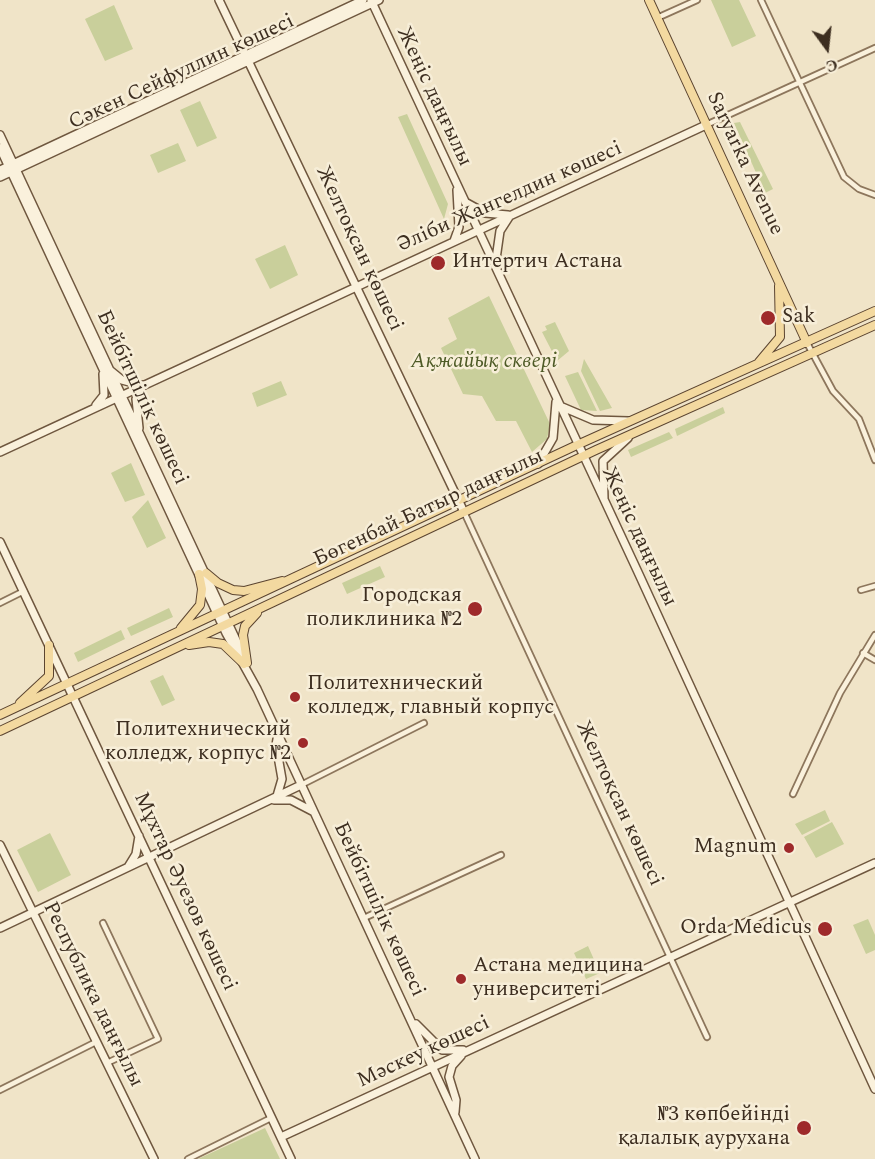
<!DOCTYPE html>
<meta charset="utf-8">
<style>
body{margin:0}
#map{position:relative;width:875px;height:1159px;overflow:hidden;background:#f0e4c8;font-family:Spectral,serif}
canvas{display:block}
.north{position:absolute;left:797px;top:18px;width:60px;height:60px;-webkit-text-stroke:4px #f7eed8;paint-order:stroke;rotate:165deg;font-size:16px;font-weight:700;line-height:24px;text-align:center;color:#3d2e20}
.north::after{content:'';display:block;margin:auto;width:21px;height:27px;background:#3d2e20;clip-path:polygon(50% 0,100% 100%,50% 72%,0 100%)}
</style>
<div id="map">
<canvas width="875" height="1159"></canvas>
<div class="north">С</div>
</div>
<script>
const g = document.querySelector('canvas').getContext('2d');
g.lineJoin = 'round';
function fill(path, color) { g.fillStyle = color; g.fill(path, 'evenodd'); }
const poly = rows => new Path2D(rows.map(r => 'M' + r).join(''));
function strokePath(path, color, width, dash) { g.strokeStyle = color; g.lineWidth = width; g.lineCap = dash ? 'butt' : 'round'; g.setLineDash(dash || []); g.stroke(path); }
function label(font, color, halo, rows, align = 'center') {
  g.font = font + ' Spectral,serif'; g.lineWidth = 5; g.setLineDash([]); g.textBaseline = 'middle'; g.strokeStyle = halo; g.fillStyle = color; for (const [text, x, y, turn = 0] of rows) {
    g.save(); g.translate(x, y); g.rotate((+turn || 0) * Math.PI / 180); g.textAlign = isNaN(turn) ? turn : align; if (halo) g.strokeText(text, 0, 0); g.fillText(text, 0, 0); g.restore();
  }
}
const green = poly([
 [711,0,739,0,756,36,732,47],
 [114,5,133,49,105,61,85,19],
 [200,101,217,138,197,147,180,110],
 [407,114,448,204,444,219,398,117],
 [740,122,773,189,765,193,734,123],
 [178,143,186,161,158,173,150,155],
 [285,245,298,275,270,289,255,259],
 [489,296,550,424,547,439,532,452,516,421,496,421,482,396,463,394,441,348,457,339,448,318],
 [555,322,569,351,557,361,542,332,547,330,545,326],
 [584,359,612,408,600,411,581,371],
 [578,372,597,411,581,410,565,376],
 [281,381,287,395,257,407,252,393],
 [723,407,725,413,677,436,675,429],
 [669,432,673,438,631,457,628,450],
 [131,463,145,495,125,502,111,473],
 [148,500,166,538,147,548,132,517],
 [380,566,385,577,347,594,342,583],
 [169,608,173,617,131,636,127,628],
 [121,630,125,639,78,662,74,653],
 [163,675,175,700,162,706,150,681],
 [825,810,830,821,802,835,795,824],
 [832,822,844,844,816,858,804,837],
 [50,833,71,875,38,892,17,850],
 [868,919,875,935,875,950,866,954,853,925],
 [588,946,600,973,586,979,574,953],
 [265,1128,280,1159,198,1159]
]);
const street = poly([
 [761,0,844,177,859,189,875,195],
 [657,18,697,0],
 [706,125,875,48],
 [807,343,833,391,859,419,875,460],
 [464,512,707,1037],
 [861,590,875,586],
 [0,603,24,591],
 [863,653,875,660],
 [301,785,424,723],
 [793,794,840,693,875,635],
 [364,918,501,855],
 [103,923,158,1039,107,1063],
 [0,1090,96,1042],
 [188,1159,271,1118]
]);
const secondary = poly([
 [219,0,464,512],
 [371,0,637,570,875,1089],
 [0,135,244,657],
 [0,148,226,633,257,689,475,1159],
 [0,170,363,0],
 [0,177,379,0],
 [465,202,485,213,508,215],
 [454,241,459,227,457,190],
 [495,266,500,231,509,217],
 [111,371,122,380,141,385],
 [96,405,104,395,103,374],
 [560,406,593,420,629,421],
 [139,428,136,399,143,385],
 [0,452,706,125],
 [538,464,553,438,556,402],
 [604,499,603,461,628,438],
 [0,542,291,1159],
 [277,796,282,779,276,745,278,734],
 [274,800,291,800,314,812],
 [0,845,154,1159],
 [128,867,136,854,139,836],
 [0,928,301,785],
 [416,1024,442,1050,463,1050],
 [455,1112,456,1100,449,1077,452,1066,461,1056],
 [281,1137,875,863]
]);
const primary = poly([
 [649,0,807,343],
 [759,362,780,337,779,286],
 [206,573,218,583,233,590,244,591,282,581],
 [181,628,200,605,202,589,199,574],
 [189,645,209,642,223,644,244,664],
 [247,663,243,635,245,626,257,613],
 [20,703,49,676,49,645],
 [0,715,577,445,875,311],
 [0,731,596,450,875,325]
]);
const markers = [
 [438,263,8,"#9e2a2b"],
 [768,318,8,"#9e2a2b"],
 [475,609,8,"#9e2a2b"],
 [295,697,6,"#9e2a2b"],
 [303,743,6,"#9e2a2b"],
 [789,848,6,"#9e2a2b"],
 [825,929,8,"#9e2a2b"],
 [461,979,6,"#9e2a2b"],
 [804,1128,8,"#9e2a2b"]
];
const streetNames = [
 ["Сәкен Сейфуллин көшесі",182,73,-25],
 ["Жеңіс даңғылы",433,97,65],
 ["Saryarka Avenue",744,164,65],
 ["Әліби Жангелдин көшесі",510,198,-24],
 ["Желтоқсан көшесі",358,249,65],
 ["Бейбітшілік көшесі",141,398,65],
 ["Бөгенбай Батыр даңғылы",429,509,-25],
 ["Жеңіс даңғылы",638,537,65],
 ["Желтоқсан көшесі",618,804,65],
 ["Мұхтар Әуезов көшесі",184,892,65],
 ["Бейбітшілік көшесі",378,910,65],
 ["Республика даңғылы",92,995,64],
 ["Мәскеу көшесі",424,1053,-25]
];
const poiNames = [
 ["Интертич Астана",452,263,"left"],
 ["Sak",782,318,"left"],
 ["Городская",462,597],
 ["поликлиника №2",462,621],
 ["Политехнический",307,685,"left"],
 ["колледж, главный корпус",307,709,"left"],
 ["Политехнический",291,731],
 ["колледж, корпус №2",291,755],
 ["Magnum",777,848],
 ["Orda Medicus",812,929],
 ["Астана медицина",473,967,"left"],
 ["университеті",473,991,"left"],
 ["№3 көпбейінді",790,1116],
 ["қалалық аурухана",790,1140]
];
const parkNames = [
 ["Ақжайық сквері",484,363]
];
fill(green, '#c9cf9b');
strokePath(street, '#8d765c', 8);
strokePath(secondary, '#6f573f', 10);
strokePath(primary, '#5b4430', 10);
strokePath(street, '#faf1dc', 4.5);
strokePath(secondary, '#faf1dc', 7);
strokePath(primary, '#f3d9a0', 8);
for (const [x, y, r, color] of markers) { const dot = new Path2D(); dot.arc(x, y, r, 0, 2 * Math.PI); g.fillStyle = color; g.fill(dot); strokePath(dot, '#f7eed8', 2); }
label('21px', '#3d2e20', '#f7eed8', streetNames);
label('21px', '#3d2e20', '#f7eed8', poiNames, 'right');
label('italic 21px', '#4d5a26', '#f7eed8', parkNames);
</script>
